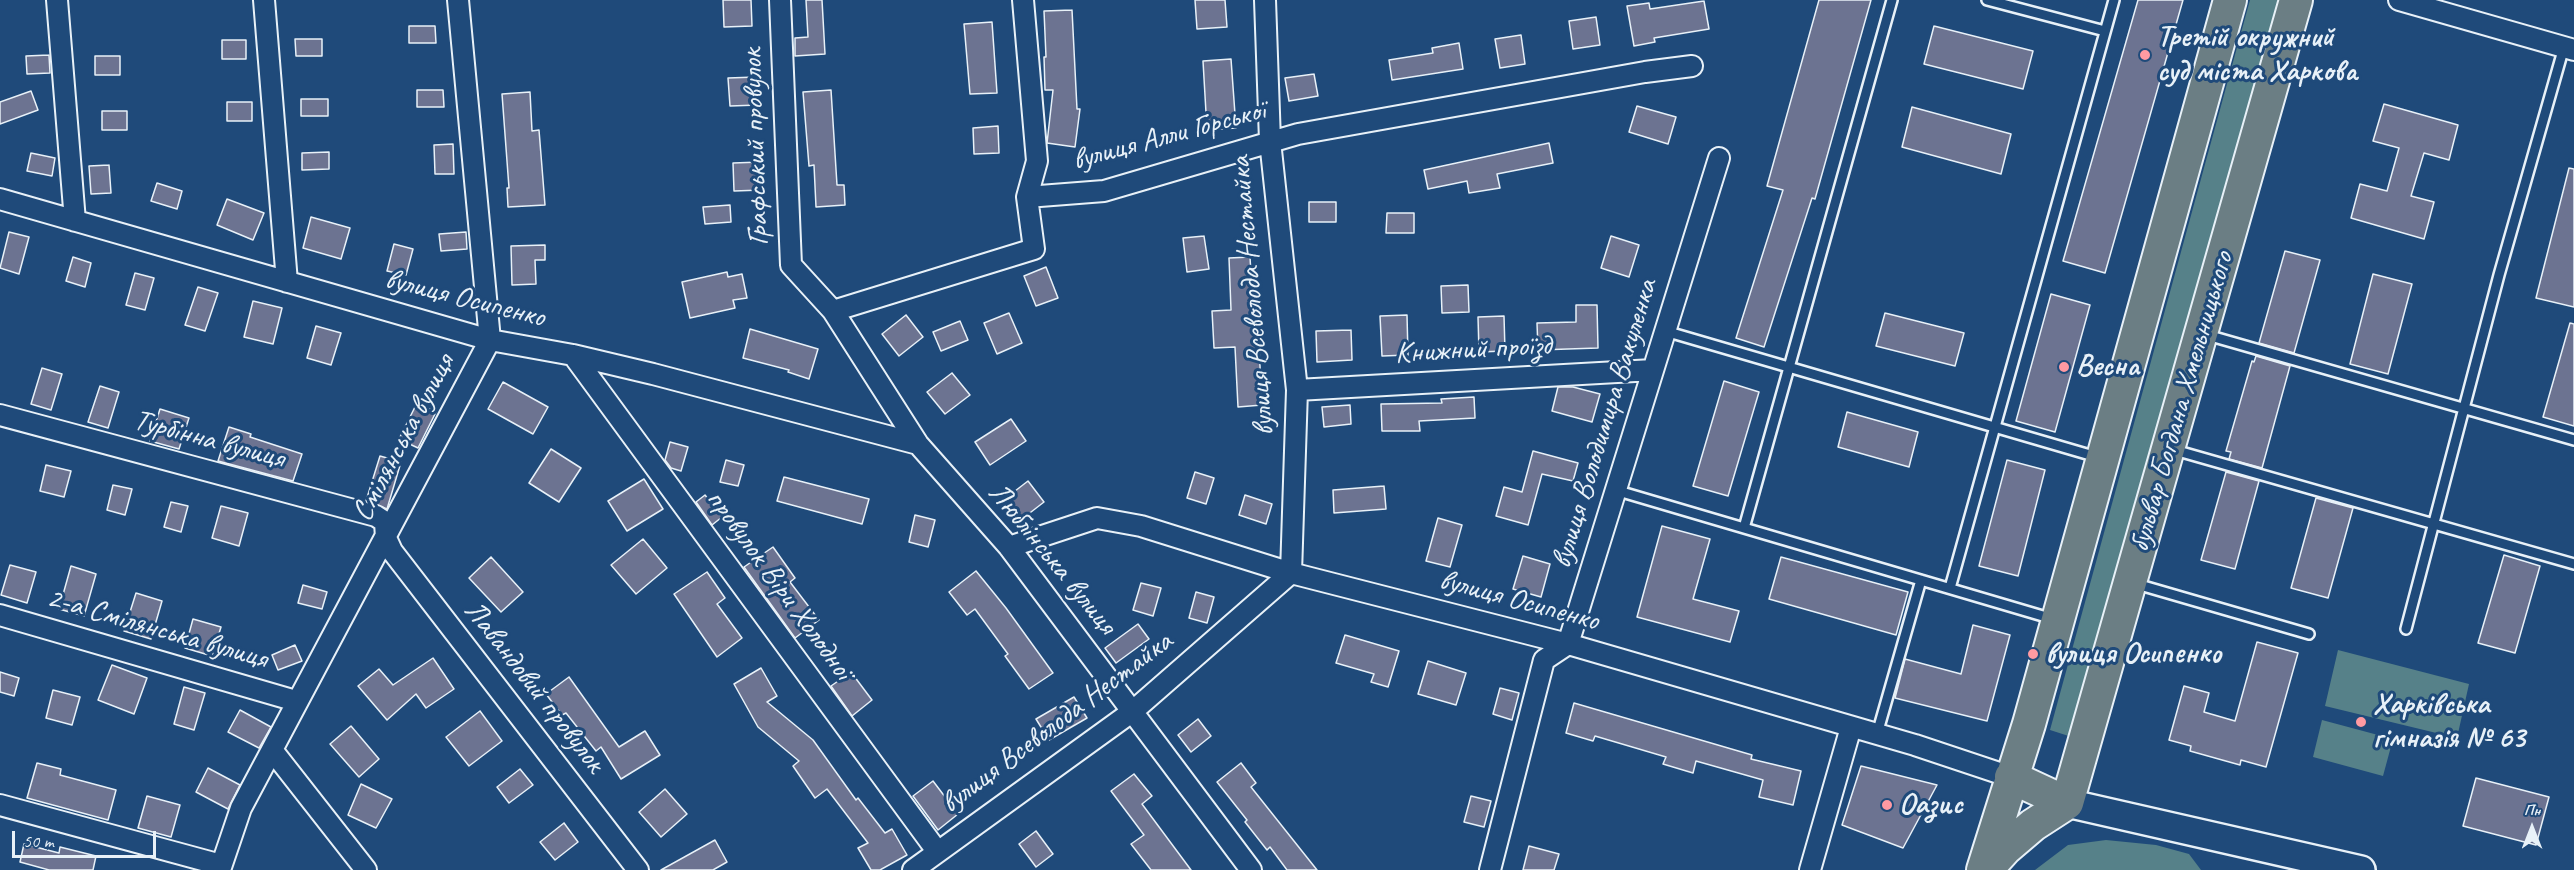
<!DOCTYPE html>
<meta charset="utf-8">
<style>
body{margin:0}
#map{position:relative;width:2574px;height:870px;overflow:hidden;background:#1f4a7a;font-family:Caveat,sans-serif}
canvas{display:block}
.north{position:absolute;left:2502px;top:798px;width:60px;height:60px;-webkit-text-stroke:4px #1f4a7a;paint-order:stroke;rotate:0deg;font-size:16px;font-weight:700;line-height:24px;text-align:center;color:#e8f1f8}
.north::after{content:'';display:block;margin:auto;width:21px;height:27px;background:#e8f1f8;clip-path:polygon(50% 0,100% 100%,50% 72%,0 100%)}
.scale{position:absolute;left:12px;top:831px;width:144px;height:27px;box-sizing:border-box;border:3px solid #e8f1f8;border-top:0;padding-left:8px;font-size:18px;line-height:21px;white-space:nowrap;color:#e8f1f8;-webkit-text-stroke:4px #1f4a7a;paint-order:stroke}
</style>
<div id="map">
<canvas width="2574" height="870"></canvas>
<div class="north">Пн</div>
<div class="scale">50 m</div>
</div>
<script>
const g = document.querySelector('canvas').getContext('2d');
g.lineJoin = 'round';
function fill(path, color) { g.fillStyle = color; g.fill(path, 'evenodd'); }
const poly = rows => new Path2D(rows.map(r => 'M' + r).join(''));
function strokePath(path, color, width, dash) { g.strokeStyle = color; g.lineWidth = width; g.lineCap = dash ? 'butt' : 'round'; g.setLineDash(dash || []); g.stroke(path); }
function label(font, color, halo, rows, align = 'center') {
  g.font = font + ' Caveat,sans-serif'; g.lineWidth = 6; g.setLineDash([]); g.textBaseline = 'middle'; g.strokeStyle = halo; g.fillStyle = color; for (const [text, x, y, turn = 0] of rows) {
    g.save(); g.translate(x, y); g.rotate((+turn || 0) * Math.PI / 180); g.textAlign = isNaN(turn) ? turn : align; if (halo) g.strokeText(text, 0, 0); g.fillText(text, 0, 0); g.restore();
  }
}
const green = poly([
 [2250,0,2286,0,2078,739,2050,730],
 [2338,650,2469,684,2457,738,2325,706],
 [2322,720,2393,739,2383,776,2313,757],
 [2106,840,2156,845,2189,854,2201,870,2035,870,2068,845]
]);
const building = poly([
 [723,0,751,0,752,26,724,27,723,0],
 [806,0,822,0,825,54,795,56,795,38,808,37,806,0],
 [1195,0,1225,0,1227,27,1197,29,1195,0],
 [1819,0,1871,0,1815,199,1812,198,1764,347,1736,338,1783,190,1767,186,1819,0],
 [2138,0,2183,0,2105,273,2063,261,2138,0],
 [1704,1,1709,29,1654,38,1655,42,1634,46,1627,6,1649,3,1650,9,1704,1],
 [1072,10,1077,109,1080,109,1075,147,1047,143,1053,90,1045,90,1044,57,1046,57,1044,11,1072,10],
 [1596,17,1600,45,1573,49,1569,21,1596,17],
 [992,22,997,93,970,94,964,24,992,22],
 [409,26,435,26,436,43,409,43,409,26],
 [1934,26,2033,51,2023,89,1924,64,1934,26],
 [1521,35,1525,64,1500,68,1495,39,1521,35],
 [295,39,322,39,322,56,296,56,295,39],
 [222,40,246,40,246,59,222,59,222,40],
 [1459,43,1463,69,1392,80,1389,60,1433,53,1432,48,1459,43],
 [49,55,50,73,27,74,26,56,49,55],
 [95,56,120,56,120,75,95,75,95,56],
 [1231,59,1236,128,1207,130,1203,61,1231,59],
 [1314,74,1318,96,1289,101,1285,78,1314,74],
 [756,77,758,105,730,106,728,78,756,77],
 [417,90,443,90,444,107,417,107,417,90],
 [831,90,837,185,844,185,845,205,816,207,814,165,809,166,803,92,831,90],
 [31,91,38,110,0,124,0,102,31,91],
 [530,92,532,131,539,130,545,205,508,207,507,188,509,188,502,94,530,92],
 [301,99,328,99,328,116,301,116,301,99],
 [227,102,252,102,252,121,227,121,227,102],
 [2384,104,2458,125,2449,160,2424,153,2411,196,2434,202,2424,239,2351,218,2360,184,2387,191,2399,148,2373,141,2384,104],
 [1637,106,1676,117,1668,144,1629,132,1637,106],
 [1912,107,2011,134,2001,174,1902,147,1912,107],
 [102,111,127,111,127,130,102,130,102,111],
 [998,126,999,153,974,154,973,128,998,126],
 [1549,143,1553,163,1497,174,1500,188,1469,193,1467,181,1428,189,1424,170,1549,143],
 [453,144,454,174,435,174,434,145,453,144],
 [329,152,329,169,302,170,302,153,329,152],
 [31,153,55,158,52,176,27,171,31,153],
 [761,162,762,190,734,191,733,163,761,162],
 [109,165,111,193,91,194,89,166,109,165],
 [2569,168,2574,169,2574,307,2536,298,2569,168],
 [157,183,182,191,177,209,151,201,157,183],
 [227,199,264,213,253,240,217,225,227,199],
 [1309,202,1336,202,1336,222,1309,222,1309,202],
 [730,205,731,222,705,224,703,207,730,205],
 [1387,213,1414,213,1414,233,1386,233,1387,213],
 [311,217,350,228,341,259,303,248,311,217],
 [9,232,29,237,19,274,0,268,9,232],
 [466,232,467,249,441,251,439,234,466,232],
 [1204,236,1209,269,1187,272,1183,238,1204,236],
 [1611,236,1639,245,1629,277,1601,268,1611,236],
 [394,244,413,249,406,275,387,271,394,244],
 [545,245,545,260,535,260,536,284,512,285,511,246,545,245],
 [2285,251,2320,260,2294,353,2259,343,2285,251],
 [73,257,91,263,85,287,66,281,73,257],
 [1250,257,1253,309,1257,308,1262,405,1238,407,1235,347,1214,348,1212,311,1231,310,1229,258,1250,257],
 [1046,267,1058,298,1036,306,1024,276,1046,267],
 [727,272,728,277,742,274,747,298,733,300,735,308,690,318,682,282,727,272],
 [135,273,154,278,145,310,126,305,135,273],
 [2373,274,2412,284,2388,374,2350,364,2373,274],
 [1468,285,1469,312,1442,313,1441,286,1468,285],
 [198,287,218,293,205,331,185,325,198,287],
 [2051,294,2090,305,2055,432,2016,421,2051,294],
 [253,301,282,308,273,344,244,337,253,301],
 [1576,305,1597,305,1598,348,1538,350,1537,323,1576,322,1576,305],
 [1009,313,1022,343,997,354,984,323,1009,313],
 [1885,313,1964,333,1955,366,1876,346,1885,313],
 [906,315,923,337,899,356,882,334,906,315],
 [1407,315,1408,355,1382,356,1380,316,1407,315],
 [1504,316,1505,351,1479,352,1478,317,1504,316],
 [960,321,968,340,941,351,933,332,960,321],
 [2570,323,2574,324,2574,426,2543,417,2570,323],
 [316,326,341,333,331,365,307,358,316,326],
 [750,329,818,349,809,379,788,372,789,370,743,358,750,329],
 [1351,330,1352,360,1317,362,1316,331,1351,330],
 [2256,356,2290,366,2262,468,2229,459,2231,452,2226,451,2252,361,2254,362,2256,356],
 [42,368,62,374,51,410,31,404,42,368],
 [952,373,970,395,945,414,927,392,952,373],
 [1724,381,1759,392,1728,496,1693,486,1724,381],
 [503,382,548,407,533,434,488,409,503,382],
 [100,386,119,392,108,428,88,422,100,386],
 [1558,387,1573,387,1600,394,1592,422,1552,411,1558,387],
 [1474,397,1475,418,1419,421,1420,431,1382,431,1381,404,1442,403,1441,399,1474,397],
 [417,403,436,412,418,448,399,439,417,403],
 [1350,405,1351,424,1324,427,1322,407,1350,405],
 [160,409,189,418,179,449,150,441,160,409],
 [1847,412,1918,432,1909,467,1838,447,1847,412],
 [1011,419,1026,441,990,465,975,442,1011,419],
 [229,427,251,434,250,437,302,454,293,481,218,461,229,427],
 [670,442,688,447,681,471,671,468,665,460,670,442],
 [551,449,581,468,559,502,529,483,551,449],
 [1533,451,1578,463,1573,481,1542,474,1528,525,1496,516,1504,487,1522,492,1533,451],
 [380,456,401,462,387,509,366,501,380,456],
 [726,460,744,465,738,486,720,482,726,460],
 [2007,460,2045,470,2018,576,1979,566,2007,460],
 [46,465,71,471,64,497,40,491,46,465],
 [1195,472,1214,478,1206,504,1187,498,1195,472],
 [2226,472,2259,481,2235,569,2201,560,2226,472],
 [784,477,869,499,862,524,777,501,784,477],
 [644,479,663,509,627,531,608,501,644,479],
 [1028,481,1044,502,1022,519,1006,498,1028,481],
 [113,485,132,489,125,515,107,510,113,485],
 [1384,486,1386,509,1334,513,1333,490,1384,486],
 [705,495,722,517,712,525,696,502,705,495],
 [1245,495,1272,504,1266,524,1239,515,1245,495],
 [2316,498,2353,508,2328,598,2291,588,2316,498],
 [171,502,188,506,181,532,164,527,171,502],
 [221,506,248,513,239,546,212,538,221,506],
 [915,515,935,520,928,547,909,542,915,515],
 [1438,518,1462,525,1450,567,1426,561,1438,518],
 [1662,526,1710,539,1693,599,1739,611,1730,642,1637,617,1662,526],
 [643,539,667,568,636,594,611,565,643,539],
 [773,547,795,578,790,582,819,620,795,638,744,567,773,547],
 [2504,555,2540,566,2515,653,2478,643,2504,555],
 [1523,556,1550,564,1541,597,1513,589,1523,556],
 [491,557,523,592,501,612,469,578,491,557],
 [1781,557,1908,592,1896,635,1769,599,1781,557],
 [10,565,36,572,27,603,1,595,10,565],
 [71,566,96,574,84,616,59,609,71,566],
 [976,571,1006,608,1053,673,1029,689,1005,656,1008,654,975,609,967,615,949,592,976,571],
 [707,572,725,598,717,604,742,638,717,657,674,594,707,572],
 [1141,583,1161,588,1153,616,1133,610,1141,583],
 [303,585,327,592,322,609,298,603,303,585],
 [1196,592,1214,597,1207,623,1189,618,1196,592],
 [136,593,162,601,151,639,124,631,136,593],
 [193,619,221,627,212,656,185,648,193,619],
 [1138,624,1149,639,1116,663,1105,648,1138,624],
 [1973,625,2010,635,1987,721,1895,698,1905,659,1961,674,1973,625],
 [1345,635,1399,651,1388,687,1371,682,1374,674,1336,663,1345,635],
 [2257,642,2298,653,2266,767,2241,760,2240,765,2190,751,2191,746,2169,740,2184,686,2209,693,2204,712,2235,721,2257,642],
 [295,645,302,661,278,670,272,655,295,645],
 [433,658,454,689,426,708,416,694,387,720,358,686,379,669,393,685,433,658],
 [1428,661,1466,673,1456,705,1418,694,1428,661],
 [112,665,147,678,134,714,98,700,112,665],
 [761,668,777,696,767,702,813,740,856,800,858,798,885,833,892,829,907,855,880,870,871,870,858,848,868,843,827,789,815,798,793,766,799,761,758,727,734,684,761,668],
 [0,672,19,678,14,696,0,692,0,672],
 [851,672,872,700,852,716,831,686,851,672],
 [569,677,619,747,645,731,660,755,621,779,601,747,596,751,566,713,562,715,546,694,569,677],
 [184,687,205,693,194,730,174,724,184,687],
 [1500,688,1519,693,1512,720,1493,714,1500,688],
 [53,690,80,697,72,725,46,718,53,690],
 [1074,697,1087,718,1049,740,1036,719,1074,697],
 [1574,703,1752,755,1751,759,1801,771,1793,805,1759,797,1763,780,1696,761,1693,773,1663,764,1666,757,1595,736,1593,741,1566,733,1574,703],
 [240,710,271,727,259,748,228,732,240,710],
 [480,711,502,741,469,766,446,737,480,711],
 [1198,719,1211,736,1191,752,1178,735,1198,719],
 [351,726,379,759,359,777,330,744,351,726],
 [37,763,61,769,60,775,116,790,108,820,27,798,37,763],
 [1241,763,1256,783,1251,787,1317,870,1287,870,1270,847,1267,850,1245,822,1247,820,1217,782,1241,763],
 [1861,766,1937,785,1903,848,1842,825,1861,766],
 [208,768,240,785,228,809,196,792,208,768],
 [520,769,533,785,509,803,497,787,520,769],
 [1134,774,1152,796,1142,804,1191,870,1151,870,1131,844,1144,835,1111,791,1134,774],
 [2476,778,2549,797,2536,845,2463,826,2476,778],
 [933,781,958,814,938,830,913,796,933,781],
 [361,784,392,799,376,828,348,815,361,784],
 [665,789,687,814,661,837,639,812,665,789],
 [147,796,180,805,171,837,138,828,147,796],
 [1471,796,1491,801,1484,827,1464,822,1471,796],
 [564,823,578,842,555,860,540,842,564,823],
 [1036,831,1053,854,1036,867,1019,844,1036,831],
 [715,840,727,862,713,870,661,870,715,840],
 [24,844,59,853,60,847,96,856,93,870,49,870,20,862,24,844],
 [1529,846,1559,854,1554,870,1523,870,1529,846]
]);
const service = poly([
 [1987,0,2105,31],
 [1665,331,2097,457],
 [2207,335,2574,440],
 [2171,449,2574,564],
 [1615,490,2053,619],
 [1744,528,1892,0],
 [2133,583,2309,634],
 [1950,588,2114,0],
 [2406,629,2499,275,2564,47],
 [1877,734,1921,580]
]);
const minor = poly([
 [57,0,75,221],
 [264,0,287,282],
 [780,0,791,265,833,311,918,444,1009,547,1251,870],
 [1023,0,1037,161,1027,197],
 [2399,0,2574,50],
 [0,199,490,340,573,355,653,374,918,444],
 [833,311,1034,249,1027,197,1104,191,1298,134,1645,72,1692,66],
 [573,355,937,851],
 [1297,390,1653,370],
 [0,415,376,516,385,522,386,538,392,551,638,870],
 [1009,547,1097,518,1141,526,1291,573,1568,644,1915,745,2011,777],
 [0,615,296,701],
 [272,750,366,870],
 [0,805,221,865],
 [220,870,241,808,490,340,458,0],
 [913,870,1133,711,1291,573,1297,390,1270,141,1265,0],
 [1490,870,1544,660,1568,644,1719,158],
 [1810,870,1851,727]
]);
const secondary = poly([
 [2067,803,2361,870]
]);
const primary = poly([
 [2011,777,2067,803],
 [2067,803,2296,0],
 [1983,870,2029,724,2230,0],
 [1986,870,2006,848,2033,825,2067,803]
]);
const markers = [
 [2145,55,6,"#ff9aa2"],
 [2064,367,6,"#ff9aa2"],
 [2033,654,6,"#ff9aa2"],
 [2361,722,6,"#ff9aa2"],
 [1887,805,6,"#ff9aa2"]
];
const poiNames = [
 ["Третій окружний",2157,38],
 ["суд міста Харкова",2157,72],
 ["Весна",2076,367],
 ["вулиця Осипенко",2045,654],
 ["Харківська",2373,705],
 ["гімназія № 63",2373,739],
 ["Оазис",1899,805]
];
const streetNames = [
 ["вулиця Алли Горської",1169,136,-15],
 ["Графський провулок",756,147,-92],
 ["вулиця Всеволода Нестайка",1253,296,-95],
 ["вулиця Осипенко",465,299,14],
 ["Книжний проїзд",1473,350,-3],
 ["бульвар Богдана Хмельницького",2182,402,-74],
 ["вулиця Володимира Вакуленка",1605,424,-73],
 ["Смілянська вулиця",404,438,-62],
 ["Турбінна вулиця",209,440,15],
 ["Люблінська вулиця",1052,559,51],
 ["провулок Віри Холодної",779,585,54],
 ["вулиця Осипенко",1519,601,15],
 ["2-а Смілянська вулиця",157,629,16],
 ["Лавандовий провулок",534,687,52],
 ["вулиця Всеволода Нестайка",1057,723,-37]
];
fill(green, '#568189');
fill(building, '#6c7391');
strokePath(building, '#e8f1f8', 1.5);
strokePath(service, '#e8f1f8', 14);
strokePath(minor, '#e8f1f8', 24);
strokePath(secondary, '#e8f1f8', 32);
strokePath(primary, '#e8f1f8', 36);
strokePath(service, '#1f4a7a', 9);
strokePath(minor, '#1f4a7a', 20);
strokePath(secondary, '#1f4a7a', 27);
strokePath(primary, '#6b7e84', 32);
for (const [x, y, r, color] of markers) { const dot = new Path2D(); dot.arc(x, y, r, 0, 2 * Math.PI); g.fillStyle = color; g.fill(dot); strokePath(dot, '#1f4a7a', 2); }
label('bold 30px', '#e8f1f8', '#1f4a7a', poiNames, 'left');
label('30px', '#e8f1f8', '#1f4a7a', streetNames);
</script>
